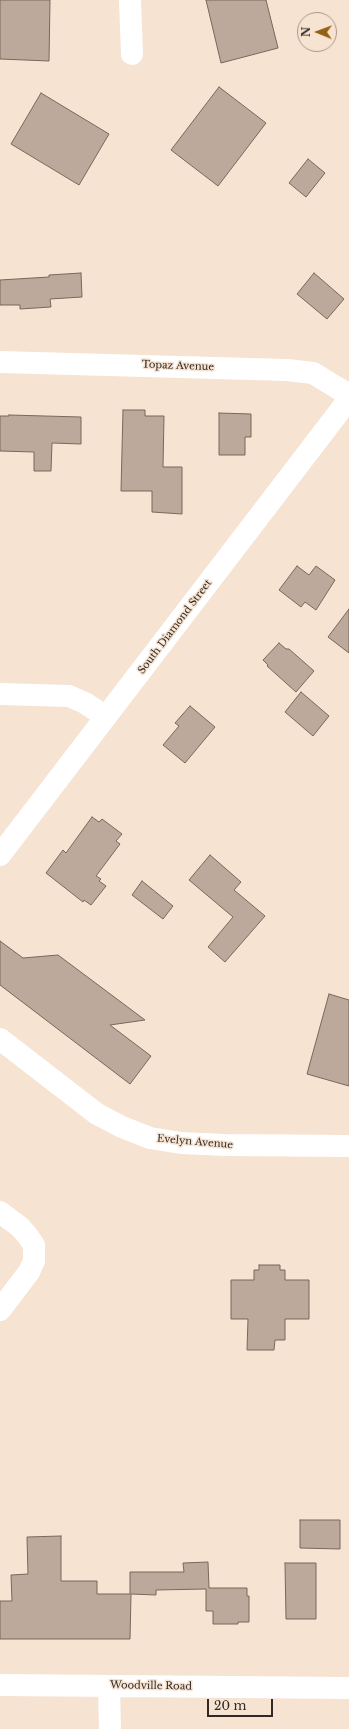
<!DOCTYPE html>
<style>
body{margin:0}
#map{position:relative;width:349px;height:1729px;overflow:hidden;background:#f6e3d2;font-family:"Libre Baskerville",serif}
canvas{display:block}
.north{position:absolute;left:297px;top:12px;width:40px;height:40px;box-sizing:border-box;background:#f6e3d2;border:1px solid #a7998c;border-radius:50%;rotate:271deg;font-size:11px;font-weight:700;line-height:16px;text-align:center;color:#312a24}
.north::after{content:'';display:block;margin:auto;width:14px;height:18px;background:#946114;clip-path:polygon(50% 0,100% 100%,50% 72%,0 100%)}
.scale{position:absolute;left:207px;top:1699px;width:66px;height:18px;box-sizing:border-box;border:2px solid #312a24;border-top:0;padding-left:5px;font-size:12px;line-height:14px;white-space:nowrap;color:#312a24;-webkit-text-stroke:3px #f6e3d2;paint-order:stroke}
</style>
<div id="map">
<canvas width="349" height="1729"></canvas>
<div class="north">N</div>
<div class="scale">20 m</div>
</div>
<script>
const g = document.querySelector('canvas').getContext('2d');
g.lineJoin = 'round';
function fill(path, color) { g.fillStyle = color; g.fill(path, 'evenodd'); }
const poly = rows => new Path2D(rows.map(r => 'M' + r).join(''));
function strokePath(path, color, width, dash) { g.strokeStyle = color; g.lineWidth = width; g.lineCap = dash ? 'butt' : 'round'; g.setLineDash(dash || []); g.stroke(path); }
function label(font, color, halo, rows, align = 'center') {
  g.font = font + ' "Libre Baskerville",serif'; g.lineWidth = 3; g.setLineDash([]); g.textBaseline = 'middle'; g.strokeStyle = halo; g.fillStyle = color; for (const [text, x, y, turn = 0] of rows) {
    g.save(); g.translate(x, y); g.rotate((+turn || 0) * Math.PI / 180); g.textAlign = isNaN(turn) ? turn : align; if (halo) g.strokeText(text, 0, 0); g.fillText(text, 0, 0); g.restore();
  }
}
const building = poly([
 [0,0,50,0,49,61,0,59,0,0],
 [206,0,266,0,278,48,221,63,206,0],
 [219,87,266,123,218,186,171,150,219,87],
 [41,93,109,134,79,185,11,144,41,93],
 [308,159,325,173,306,197,289,183,308,159],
 [81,273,82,297,50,299,51,307,20,309,20,305,0,305,0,280,49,277,49,275,81,273],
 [314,273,344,299,327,319,297,294,314,273],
 [123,410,145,410,145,416,164,416,163,467,182,467,182,514,152,512,152,491,121,491,123,410],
 [219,413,251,414,251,437,245,437,245,455,219,455,219,413],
 [9,415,81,417,81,444,52,443,51,471,34,471,34,452,0,451,0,416,9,416,9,415],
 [297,566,309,575,316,566,335,580,316,610,305,602,301,607,279,590,297,566],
 [349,609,349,653,328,637,349,609],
 [279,643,286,649,289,649,314,671,296,692,267,666,268,665,263,660,279,643],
 [301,692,329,716,313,736,285,712,301,692],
 [190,706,215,727,185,763,163,745,179,726,175,723,190,706],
 [92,817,99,822,102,819,122,834,116,841,120,844,96,876,101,879,99,881,106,886,91,905,84,900,83,902,46,873,63,850,66,853,92,817],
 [210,855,241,882,234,890,265,916,225,962,208,947,233,917,189,880,210,855],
 [142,881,173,906,163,919,132,895,142,881],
 [0,941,23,958,58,955,145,1020,110,1025,151,1056,130,1084,0,985,0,941],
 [329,994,349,1000,349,1086,307,1074,329,994],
 [259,1265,280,1265,280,1270,285,1270,285,1280,309,1280,309,1319,285,1319,285,1340,275,1340,274,1350,247,1350,248,1319,231,1319,231,1280,254,1280,254,1270,259,1270,259,1265],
 [300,1520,340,1520,340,1549,300,1548,300,1520],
 [61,1536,61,1581,97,1581,97,1594,130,1594,130,1572,184,1572,183,1563,208,1562,209,1588,247,1588,247,1596,249,1596,249,1622,238,1622,238,1624,213,1624,213,1611,206,1611,206,1589,156,1590,156,1595,131,1594,130,1639,0,1639,0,1601,12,1601,11,1575,28,1574,27,1537,61,1536],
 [285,1563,316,1563,316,1619,286,1619,285,1563]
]);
const minor = poly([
 [130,0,132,54],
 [0,362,287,370,313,373,349,395],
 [0,694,69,696,85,703,106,717],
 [0,855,349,399],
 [0,1039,97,1114,122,1127,150,1138,181,1143,225,1145,349,1146],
 [0,1212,20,1227,27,1235,34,1245,34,1261,29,1272,0,1310],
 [0,1685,349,1688],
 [109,1686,110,1729]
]);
const streetNames = [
 ["Topaz Avenue",178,366,2],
 ["South Diamond Street",175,627,-53],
 ["Evelyn Avenue",195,1142,5],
 ["Woodville Road",151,1686,1]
];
fill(building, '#bda99b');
strokePath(building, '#7a675a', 1);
strokePath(minor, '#fff', 22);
label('10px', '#312a24', '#f6e3d2', streetNames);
</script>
